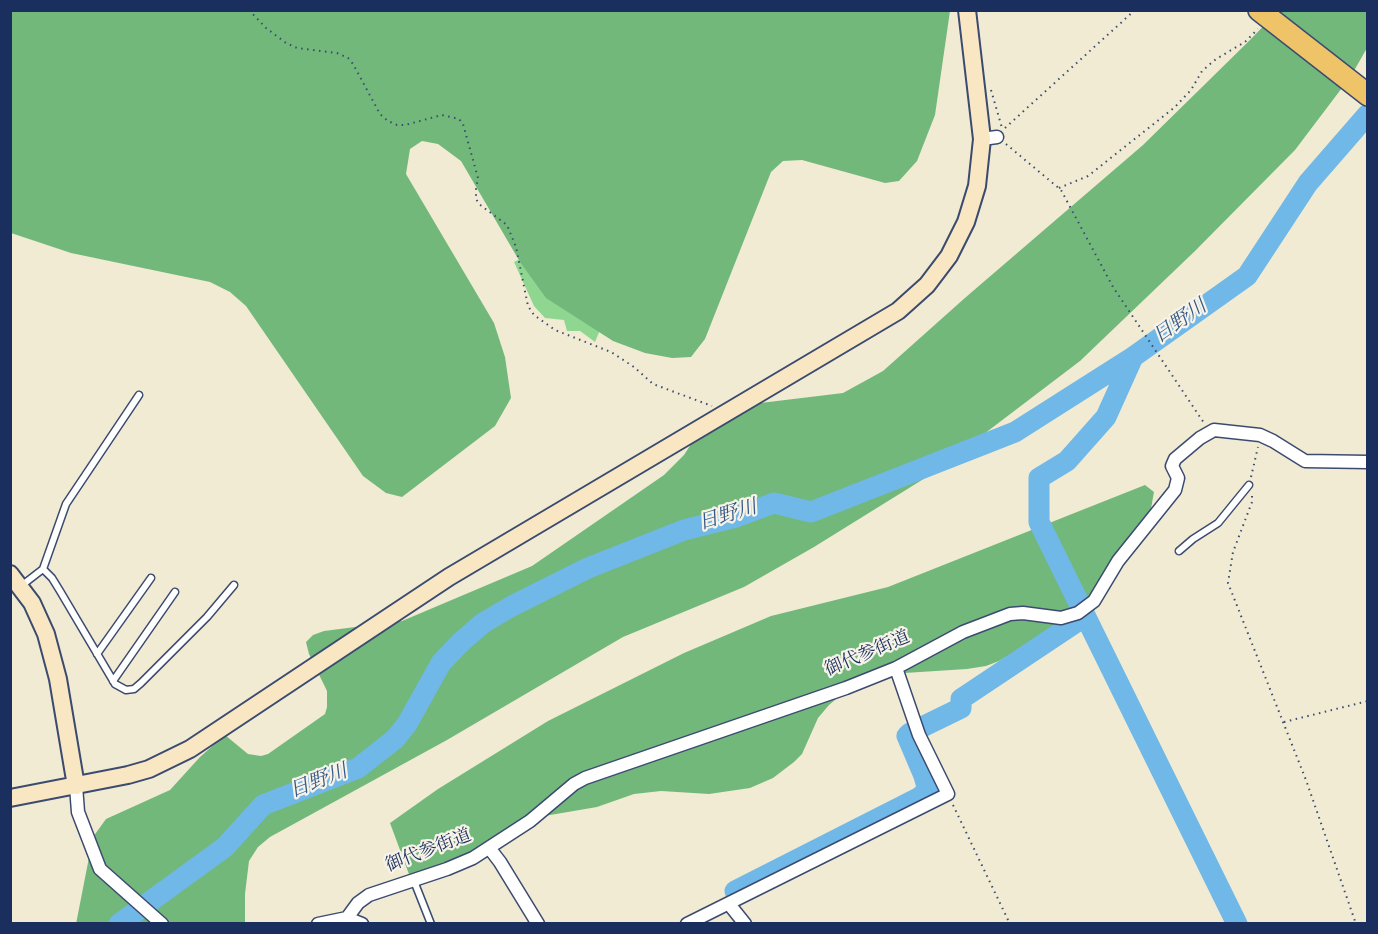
<!DOCTYPE html>
<meta charset="utf-8">
<style>
body{margin:0}
#map{position:relative;width:1378px;height:934px;overflow:hidden;background:#f1ebd4;font-family:Vollkorn,serif}
canvas{display:block}
.frame{position:absolute;inset:0;border:12px solid #1b2f5e;pointer-events:none}
</style>
<div id="map">
<canvas width="1378" height="934"></canvas>
<div class="frame"></div>
</div>
<script>
const g = document.querySelector('canvas').getContext('2d');
g.lineJoin = 'round';
function fill(path, color) { g.fillStyle = color; g.fill(path, 'evenodd'); }
const poly = rows => new Path2D(rows.map(r => 'M' + r).join(''));
function strokePath(path, color, width, dash) { g.strokeStyle = color; g.lineWidth = width; g.lineCap = dash ? 'butt' : 'round'; g.setLineDash(dash || []); g.stroke(path); }
function label(font, color, halo, rows, align = 'center') {
  g.font = font + ' Vollkorn,"Noto Serif JP",serif'; g.lineWidth = 4.5; g.setLineDash([]); g.textBaseline = 'middle'; g.strokeStyle = halo; g.fillStyle = color; for (const [text, x, y, turn = 0] of rows) {
    g.save(); g.translate(x, y); g.rotate((+turn || 0) * Math.PI / 180); g.textAlign = isNaN(turn) ? turn : align; if (halo) g.strokeText(text, 0, 0); g.fillText(text, 0, 0); g.restore();
  }
}
const green = poly([
 [553,242,602,325,595,342,580,331,567,331,564,320,545,318,534,306,514,262]
]);
const forest = poly([
 [11,10,950,10,950,11,935,115,917,161,899,181,885,183,802,160,783,161,771,172,705,339,691,357,672,358,645,353,613,341,546,298,520,262,461,161,438,144,422,141,410,149,406,174,494,323,505,357,511,398,495,426,402,497,386,493,363,476,246,306,230,292,210,282,71,253,11,233],
 [1278,11,1367,11,1367,48,1351,76,1295,150,1195,251,1080,361,930,475,814,547,744,587,623,637,447,740,270,837,258,847,249,861,245,894,245,923,76,924,93,837,106,819,170,790,200,757,225,735,248,754,261,756,268,754,325,714,327,707,327,691,309,654,306,642,313,635,324,631,402,621,532,566,664,475,684,455,695,438,744,405,843,393,883,371,966,297,1143,145,1250,40],
 [1145,485,1154,492,1150,514,1075,617,999,661,986,666,967,669,889,674,841,695,829,705,818,718,802,754,794,762,773,778,750,788,709,794,661,791,634,794,597,807,521,820,482,849,422,874,410,877,390,823,438,789,548,721,684,653,771,616,888,587]
]);
const river = poly([
 [1133,357,1106,417,1067,461,1039,478,1039,522,1237,924],
 [920,728,961,708,961,699,1084,617],
 [735,891,920,797,928,790,924,776,907,736,910,733],
 [119,924,225,847,263,805,358,768,395,739,407,724,441,663,460,643,483,623,512,606,588,568,684,530,736,517,774,503,811,512,1015,432,1133,357,1247,276,1308,183,1368,114]
]);
const path = poly([
 [249,10,266,28,286,43,297,48,337,53,348,58,353,64,380,114,388,121,397,125,405,125,442,115,459,119,463,124,478,178,476,188,476,199,479,204,507,225,516,247,528,306,534,315,555,330,611,352,634,367,653,384,712,406],
 [991,90,1002,128],
 [1005,128,1135,10],
 [1006,144,1061,190,1113,287,1204,423],
 [1059,188,1088,176,1175,107,1191,90,1202,71,1216,59,1245,42,1258,29],
 [1251,477,1258,447],
 [1252,496,1252,502,1233,552,1228,583,1306,780,1356,924],
 [1284,722,1368,701],
 [953,805,1010,924]
]);
const lane = poly([
 [1179,551,1193,539,1218,523,1249,485],
 [43,569,52,578,60,591,115,684,126,690,134,689,141,683,207,617,234,585],
 [21,586,43,569,66,504,139,395],
 [97,654,151,578],
 [113,681,175,592],
 [414,881,431,924]
]);
const street = poly([
 [982,139,997,137],
 [76,786,78,812,100,869,162,924],
 [490,849,500,862,538,924],
 [729,904,745,924],
 [347,918,362,924],
 [318,924,347,918,358,903,369,895,447,869,473,858,530,821,574,784,585,778,846,688,896,668,963,632,1010,614,1023,613,1061,618,1078,613,1094,601,1118,561,1175,490,1178,478,1172,466,1175,459,1200,438,1214,430,1260,435,1273,441,1305,461,1368,462],
 [687,924,948,794,919,735,896,668]
]);
const secondary = poly([
 [10,574,32,603,46,634,58,679,76,786],
 [10,798,128,775,149,769,190,749,449,577,898,311,927,285,949,256,966,222,977,186,982,139,967,10]
]);
const highway = poly([
 [1259,10,1368,95]
]);
const streetNames = [
 ["御代参街道",868,655,-23],
 ["御代参街道",429,852,-21]
];
const waterNames = [
 ["日野川",1181,323,-35],
 ["日野川",728,517,-17],
 ["日野川",319,783,-21]
];
fill(green, '#8fd791');
fill(forest, '#73b87b');
strokePath(river, '#6fb8e7', 21);
strokePath(lane, '#3b4b70', 9);
strokePath(street, '#3b4b70', 15);
strokePath(secondary, '#3b4b70', 20);
strokePath(highway, '#3b4b70', 24);
strokePath(path, '#3b4b70', 2, [1.5, 4.5]);
strokePath(lane, '#fff', 6);
strokePath(street, '#fff', 12);
strokePath(secondary, '#f9e7c3', 16);
strokePath(highway, '#efc469', 21);
label('18px', '#1b2f5e', '#f7f3e8', streetNames);
label('italic 20px', '#345887', '#f7f3e8', waterNames);
</script>
